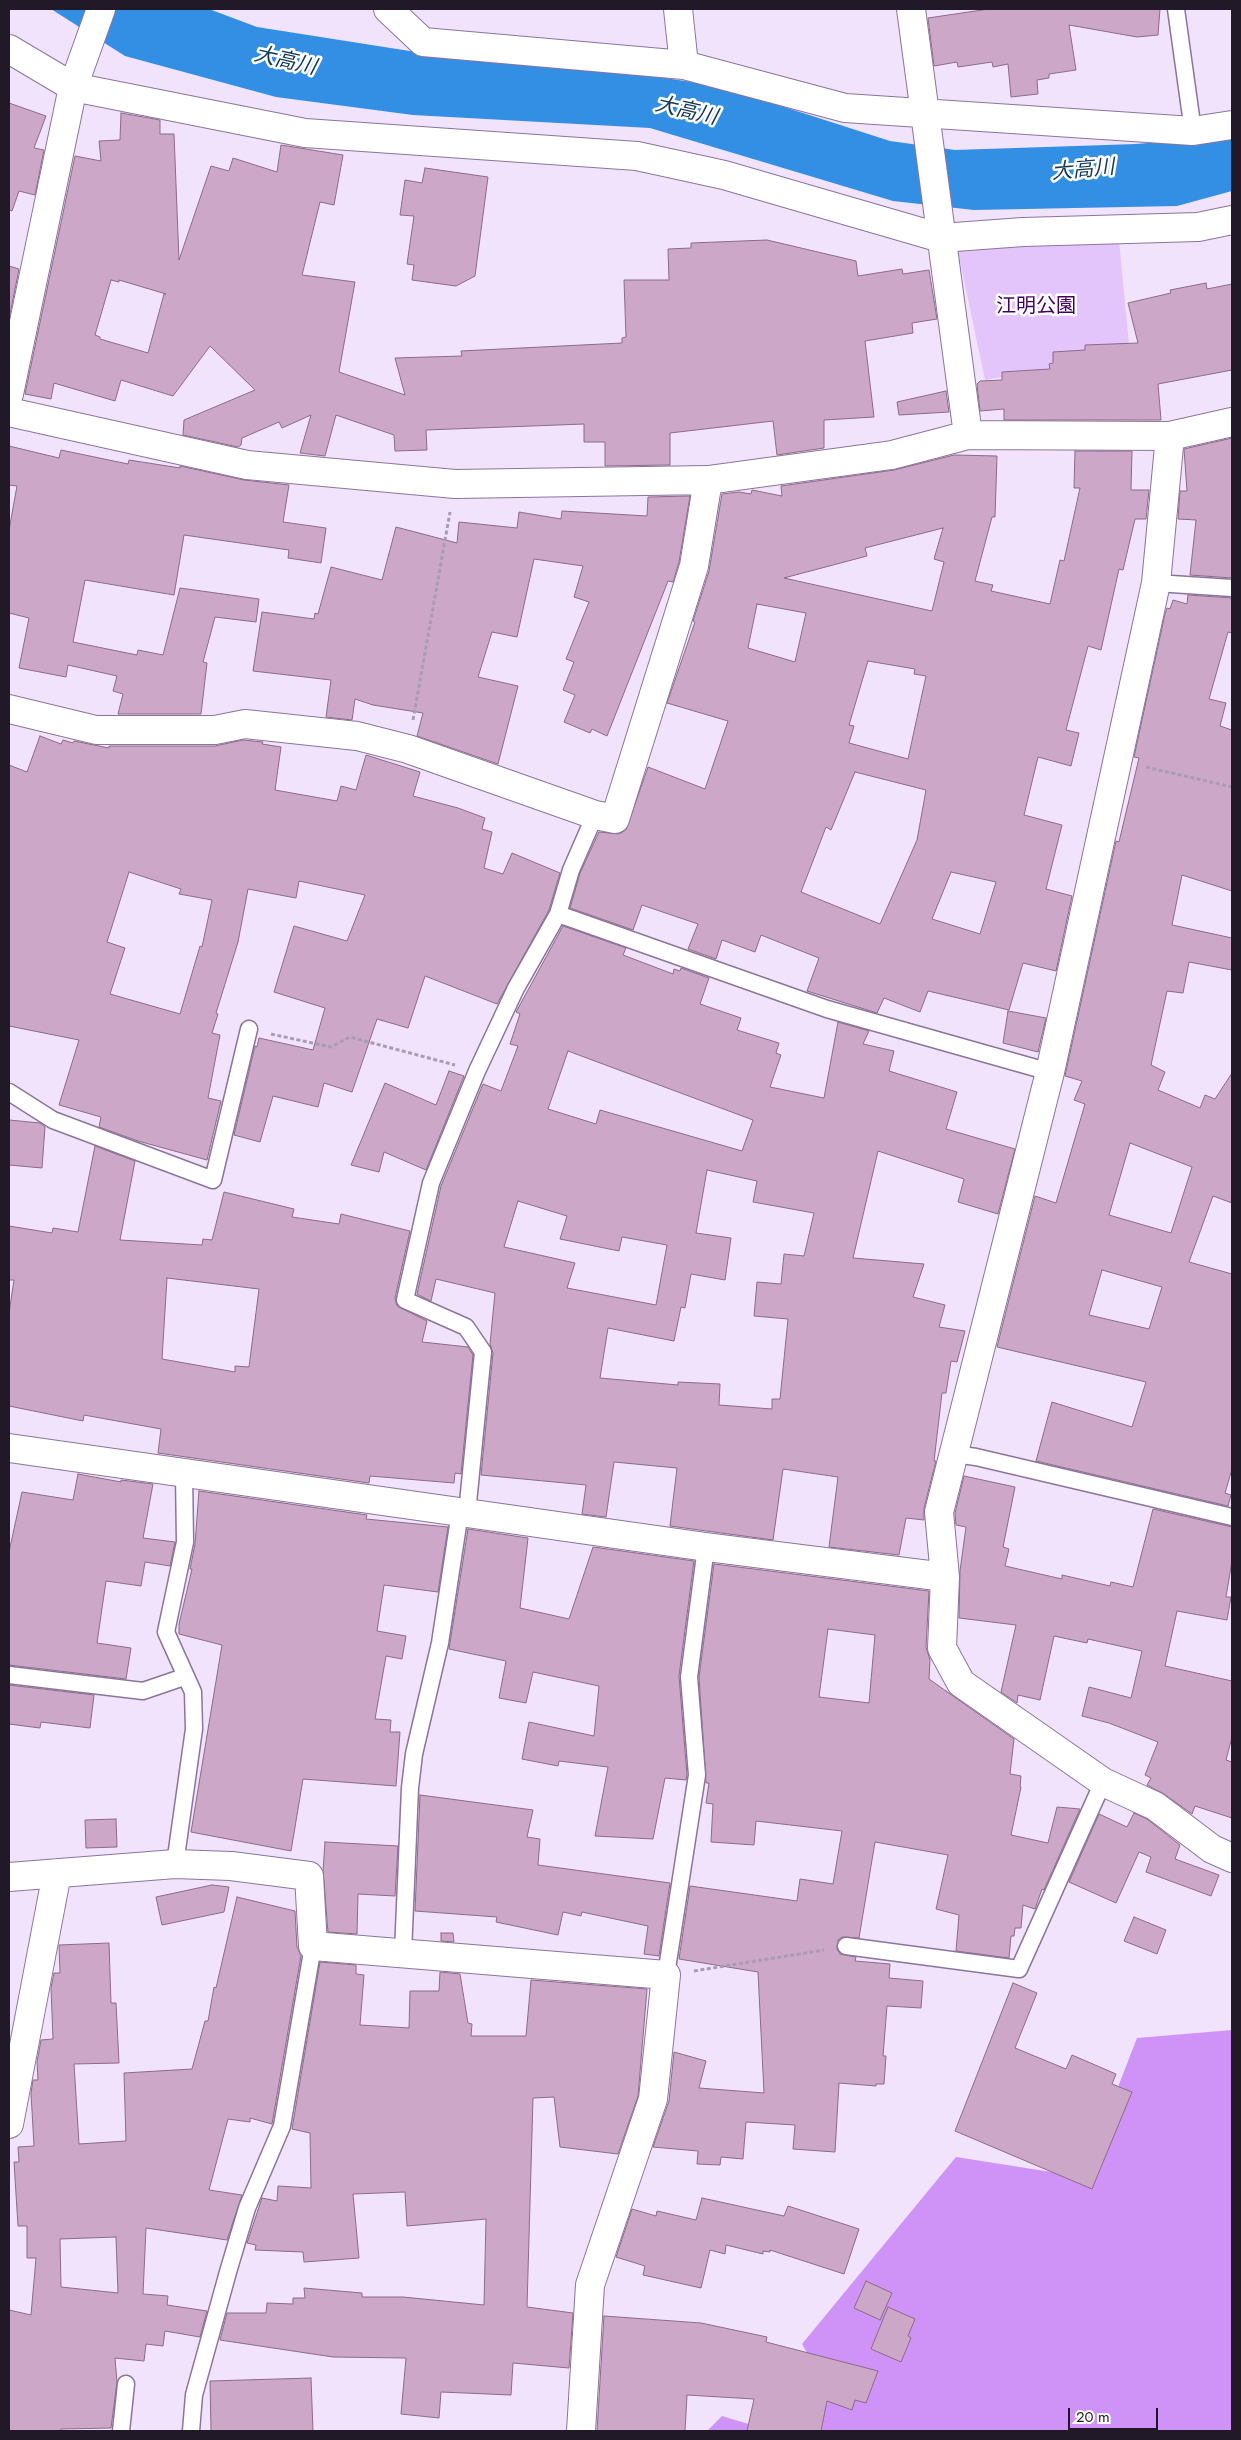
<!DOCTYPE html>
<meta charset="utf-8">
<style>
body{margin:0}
#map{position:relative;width:1241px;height:2440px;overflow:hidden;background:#f1e3fc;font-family:Jost,sans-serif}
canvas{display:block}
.frame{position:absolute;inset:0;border:10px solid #211928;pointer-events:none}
.scale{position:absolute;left:1068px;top:2408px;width:90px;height:22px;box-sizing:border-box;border:2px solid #211928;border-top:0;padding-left:6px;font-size:15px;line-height:18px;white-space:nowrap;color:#211928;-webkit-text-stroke:4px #fff;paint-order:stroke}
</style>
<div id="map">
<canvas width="1241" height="2440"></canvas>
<div class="frame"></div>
<div class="scale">20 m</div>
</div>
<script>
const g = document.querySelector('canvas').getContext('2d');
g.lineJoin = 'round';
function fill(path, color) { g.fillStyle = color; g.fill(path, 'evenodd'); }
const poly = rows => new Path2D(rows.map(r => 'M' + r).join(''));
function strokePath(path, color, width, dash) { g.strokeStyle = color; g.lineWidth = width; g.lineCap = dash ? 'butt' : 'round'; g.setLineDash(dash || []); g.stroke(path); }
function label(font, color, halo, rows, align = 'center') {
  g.font = font + ' Jost,"Noto Sans JP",sans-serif'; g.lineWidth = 5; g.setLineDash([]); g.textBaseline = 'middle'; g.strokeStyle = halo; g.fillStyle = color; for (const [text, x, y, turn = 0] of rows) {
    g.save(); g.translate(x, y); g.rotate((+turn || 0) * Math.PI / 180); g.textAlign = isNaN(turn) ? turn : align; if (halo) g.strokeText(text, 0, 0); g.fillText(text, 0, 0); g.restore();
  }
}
const green = poly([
 [1119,240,1130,355,985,380,957,247]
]);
const forest = poly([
 [1232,2030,1232,2431,792,2431,830,2393,802,2344,956,2157,1083,2177,1137,2038],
 [722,2416,772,2431,707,2431]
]);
const water = poly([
 [51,9,209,9,257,27,435,55,591,67,719,86,890,141,955,150,1136,144,1232,136,1232,191,1177,206,974,210,893,201,650,128,413,115,276,97,125,56]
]);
const building = poly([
 [989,9,1160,9,1158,35,1137,37,1069,25,1076,70,1049,74,1049,78,1037,80,1038,94,1011,97,1008,64,993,67,992,62,958,67,957,62,934,66,928,18,989,9],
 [9,103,46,116,34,148,44,150,35,195,19,191,12,211,9,210,9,103],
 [121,113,160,120,160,134,174,134,179,260,211,166,229,171,233,158,277,172,281,145,343,155,334,205,320,202,302,275,355,282,339,372,405,395,395,358,462,356,461,351,622,343,622,338,626,337,624,280,669,280,668,249,691,248,691,243,767,240,856,261,858,276,902,269,903,274,929,270,937,319,912,323,913,333,865,341,874,417,824,420,824,448,777,455,773,421,670,433,670,465,605,466,605,442,584,442,584,424,426,430,427,450,395,451,394,435,336,415,325,456,300,453,311,415,282,428,279,422,242,438,241,445,238,447,183,435,184,420,255,390,210,346,173,396,121,380,115,401,54,383,51,399,25,394,75,156,101,161,99,141,120,140,121,113],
 [111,280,119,282,119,280,166,294,164,294,148,353,100,339,100,337,95,335,111,280],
 [425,168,488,177,475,276,456,286,412,280,414,265,407,264,414,216,400,215,405,180,422,183,425,168],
 [9,266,19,269,9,319,9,266],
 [1206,283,1207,289,1232,284,1232,370,1158,384,1161,420,1004,420,1004,409,980,411,977,384,980,381,1002,380,1002,372,1050,369,1049,364,1053,363,1053,352,1085,350,1085,345,1138,343,1128,303,1171,293,1170,290,1206,283],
 [946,391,949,412,899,415,897,402,946,391],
 [1232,438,1232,578,1190,575,1196,520,1178,519,1180,491,1187,491,1184,449,1232,438],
 [9,446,59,458,61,450,128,464,129,460,180,468,180,466,244,480,289,485,283,522,326,528,321,563,288,558,289,550,184,535,174,595,85,580,73,642,137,655,138,650,163,655,180,588,259,599,256,622,215,617,203,662,207,663,201,714,118,714,123,694,113,691,117,676,68,665,66,677,19,668,29,618,9,613,9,530,17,486,9,485,9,446],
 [1075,451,1132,451,1131,490,1149,490,1146,519,1135,519,1123,570,1119,569,1101,650,1088,646,1066,730,1079,733,1071,766,1038,757,1024,815,1062,825,1046,889,1072,896,1056,971,1023,963,1009,1010,928,991,920,1012,884,998,877,1013,807,991,819,958,761,935,755,952,722,940,716,959,688,949,698,924,642,905,633,930,570,908,580,873,599,832,619,834,626,830,648,767,705,789,728,721,667,703,695,622,693,621,709,571,722,494,739,492,751,494,752,490,782,496,781,486,894,470,954,455,997,456,995,517,992,517,975,581,993,585,991,591,1050,604,1060,560,1064,561,1080,488,1074,488,1075,451],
 [943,528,934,559,944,562,932,611,784,578,867,556,865,548,943,528],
 [757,604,806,613,795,662,748,648,757,604],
 [868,661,915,669,914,674,926,676,908,759,849,743,854,726,849,725,868,661],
 [855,772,926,790,917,840,880,924,801,892,826,827,831,830,855,772],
 [951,872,996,882,980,934,932,919,951,872],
 [690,496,679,562,673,582,668,581,607,736,592,729,590,733,564,722,575,695,563,690,574,662,566,659,589,602,574,597,583,566,534,559,517,637,492,632,478,677,518,686,498,764,417,736,423,713,373,705,355,699,352,720,326,717,331,680,253,671,262,612,314,619,315,613,318,614,331,567,382,580,396,527,457,543,459,522,517,528,519,512,561,519,562,511,647,516,648,497,690,496],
 [1188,595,1232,598,1232,633,1228,632,1209,699,1226,703,1220,726,1232,730,1232,891,1182,875,1172,925,1232,938,1232,970,1189,962,1183,993,1167,991,1151,1065,1165,1072,1158,1090,1200,1108,1205,1095,1215,1099,1232,1073,1232,1203,1213,1196,1189,1262,1232,1274,1232,1469,1225,1493,1231,1495,1228,1506,1036,1461,1052,1402,1132,1427,1146,1382,997,1347,1035,1196,1056,1203,1085,1104,1074,1100,1082,1081,1065,1076,1116,841,1119,842,1139,758,1134,757,1165,614,1167,608,1170,609,1173,600,1187,604,1188,595],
 [1130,1143,1192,1167,1171,1233,1109,1215,1130,1143],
 [1102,1270,1162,1287,1149,1329,1089,1315,1102,1270],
 [40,736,61,744,63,740,73,743,74,741,109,748,109,746,215,746,243,740,263,742,262,744,281,747,275,790,337,801,341,786,356,790,366,755,420,772,413,796,458,808,485,818,482,829,492,832,484,868,503,874,512,853,560,873,549,910,497,1004,425,976,408,1028,377,1019,352,1092,324,1083,318,1107,273,1096,260,1142,234,1135,255,1046,257,1047,259,1038,313,1050,325,1008,274,992,294,926,347,941,365,895,299,881,296,898,248,889,238,942,216,1013,218,1014,212,1033,220,1035,208,1098,221,1101,207,1160,138,1141,99,1127,101,1117,59,1105,79,1040,9,1026,9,765,27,772,40,736],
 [129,872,181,889,179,894,212,900,202,947,200,946,180,1014,110,994,125,948,107,942,129,872],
 [563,926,626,948,623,955,673,974,674,969,680,971,681,968,709,978,700,1004,741,1018,737,1030,779,1043,776,1053,781,1055,770,1087,824,1098,838,1022,869,1031,863,1044,894,1051,889,1071,957,1092,946,1129,1015,1149,998,1214,958,1202,964,1179,878,1151,853,1258,924,1264,913,1297,945,1305,939,1327,965,1331,957,1362,951,1361,946,1393,942,1393,934,1461,936,1461,924,1508,924,1520,906,1518,899,1555,829,1547,838,1477,783,1469,773,1540,670,1526,677,1468,614,1462,606,1517,582,1514,586,1485,481,1475,493,1353,490,1344,495,1293,436,1279,431,1301,417,1294,441,1186,483,1084,501,1091,518,1046,510,1044,520,1014,516,1012,563,926],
 [568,1051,753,1120,742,1151,600,1110,596,1124,548,1109,568,1051],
 [707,1170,757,1181,753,1202,814,1213,804,1256,784,1254,781,1284,757,1282,754,1316,788,1319,780,1399,772,1399,772,1409,719,1405,720,1384,678,1382,678,1385,600,1378,608,1328,674,1341,681,1307,685,1308,691,1274,725,1280,731,1238,696,1233,707,1170],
 [518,1201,567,1216,560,1239,619,1251,622,1237,667,1245,656,1305,567,1288,575,1263,504,1247,518,1201],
 [1008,1011,1046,1018,1038,1052,1003,1043,1008,1011],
 [449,1071,464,1076,426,1170,384,1152,379,1172,351,1165,385,1083,436,1105,449,1071],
 [9,1120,40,1123,45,1127,42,1168,9,1165,9,1120],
 [95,1146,135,1161,120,1240,202,1245,203,1239,212,1240,224,1192,294,1209,292,1217,339,1224,341,1214,410,1231,395,1298,397,1306,427,1321,422,1342,468,1347,473,1355,461,1474,455,1473,454,1483,370,1476,369,1483,158,1453,161,1429,84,1415,83,1421,9,1406,9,1313,14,1280,9,1280,9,1226,52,1233,53,1228,78,1232,95,1146],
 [167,1278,259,1289,249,1367,235,1366,235,1372,162,1359,167,1278],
 [78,1474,121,1482,121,1480,153,1484,143,1538,175,1542,170,1566,145,1562,141,1586,106,1581,97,1643,131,1648,126,1679,9,1665,9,1552,22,1492,73,1500,78,1474],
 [964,1476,1015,1487,1003,1547,1009,1549,1005,1566,1062,1579,1062,1575,1110,1586,1111,1582,1133,1587,1153,1509,1232,1527,1232,1561,1226,1597,1231,1597,1227,1620,1177,1611,1165,1666,1232,1681,1232,1737,1226,1760,1232,1762,1232,1818,1195,1806,1192,1814,1164,1794,1147,1785,1151,1778,1145,1775,1158,1742,1109,1723,1082,1716,1089,1687,1131,1698,1142,1651,1088,1639,1087,1643,1054,1636,1040,1700,1018,1695,1017,1703,1001,1692,1016,1625,959,1618,960,1571,966,1527,956,1525,955,1513,964,1476],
 [199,1491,367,1515,366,1519,448,1527,438,1592,384,1585,377,1631,406,1636,402,1659,386,1656,375,1719,391,1720,390,1732,400,1732,396,1786,303,1779,291,1851,191,1832,222,1645,179,1634,179,1624,192,1569,190,1569,195,1544,199,1491],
 [468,1529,528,1538,520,1608,569,1619,593,1547,694,1561,679,1676,687,1775,686,1780,665,1778,653,1839,595,1836,608,1767,559,1761,558,1766,522,1759,529,1722,594,1736,599,1686,533,1672,526,1703,499,1698,506,1661,449,1649,468,1529],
 [714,1564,929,1591,926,1647,930,1660,929,1679,1014,1739,1010,1774,1021,1776,1020,1787,1021,1787,1011,1835,1048,1843,1057,1807,1080,1809,1044,1890,1042,1889,1035,1909,1023,1905,1021,1928,1015,1928,1014,1936,1011,1936,1009,1958,956,1951,959,1915,936,1909,948,1855,875,1842,859,1938,842,1937,838,1940,837,1949,840,1954,856,1957,855,1961,890,1964,889,1978,923,1981,921,2008,887,2006,883,2056,886,2056,884,2084,876,2084,876,2086,839,2083,835,2152,793,2149,795,2125,746,2122,743,2159,721,2157,720,2165,697,2164,698,2151,653,2147,669,2101,674,2052,706,2061,699,2088,764,2093,758,1972,679,1959,690,1886,797,1901,800,1879,833,1884,842,1831,756,1821,754,1845,711,1842,713,1804,706,1803,709,1783,706,1783,699,1677,714,1564],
 [828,1629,875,1635,869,1703,819,1697,828,1629],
 [9,1685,94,1695,90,1728,41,1722,40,1728,9,1724,9,1685],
 [420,1795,533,1810,527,1837,540,1839,538,1865,670,1883,659,1956,644,1954,648,1926,582,1912,581,1916,563,1912,558,1935,496,1922,497,1917,415,1911,420,1795],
 [1134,1813,1147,1819,1180,1845,1175,1859,1219,1875,1211,1896,1146,1872,1151,1857,1139,1852,1116,1903,1069,1882,1099,1814,1127,1827,1134,1813],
 [116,1819,117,1847,86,1848,85,1820,116,1819],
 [325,1842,398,1846,395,1896,358,1894,357,1934,328,1932,323,1871,325,1842],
 [212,1885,229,1887,224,1912,162,1925,156,1897,212,1885],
 [237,1897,295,1911,297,1947,301,1956,272,2124,250,2118,250,2122,228,2119,209,2190,242,2195,227,2240,146,2228,143,2294,168,2296,167,2305,207,2311,200,2337,165,2331,163,2346,146,2344,144,2361,115,2358,117,2382,111,2428,61,2429,61,2431,9,2431,9,2310,31,2315,36,2258,27,2258,27,2226,18,2226,14,2162,19,2162,18,2147,34,2146,31,2093,33,2080,38,2080,37,2062,41,2040,53,2039,51,1988,54,1973,60,1973,59,1945,109,1943,111,2003,116,2003,119,2063,74,2064,79,2144,126,2141,124,2073,192,2069,205,2021,208,2021,214,1987,216,1988,237,1897],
 [116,2237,118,2293,61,2287,60,2239,116,2237],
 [1134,1917,1166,1930,1157,1954,1124,1941,1134,1917],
 [441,1933,453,1933,454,1942,441,1941,441,1933],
 [320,1962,356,1965,356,1974,364,1975,360,2025,409,2028,410,1991,439,1991,440,1972,460,1974,468,2023,472,2024,471,2036,526,2036,531,1980,647,1989,638,2096,618,2154,560,2147,554,2097,533,2098,527,2307,573,2313,569,2368,513,2363,511,2395,441,2392,439,2418,401,2414,406,2358,333,2357,220,2340,227,2313,266,2313,267,2303,293,2304,293,2298,305,2298,304,2288,362,2293,362,2297,403,2297,484,2305,486,2219,407,2226,405,2192,353,2194,359,2258,304,2262,303,2252,255,2250,256,2245,247,2243,262,2198,277,2201,278,2186,311,2188,310,2133,292,2129,320,1962],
 [1013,1983,1037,1993,1015,2048,1066,2069,1072,2055,1116,2074,1112,2084,1132,2092,1092,2189,955,2131,1013,1983],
 [702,2198,784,2216,788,2206,859,2229,844,2274,770,2250,770,2252,763,2251,763,2254,726,2245,725,2254,710,2250,701,2288,643,2275,645,2266,616,2257,632,2209,656,2216,657,2211,696,2220,702,2198],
 [866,2281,892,2293,880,2320,854,2308,866,2281],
 [888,2307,915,2319,908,2336,911,2338,901,2362,871,2349,888,2307],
 [604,2316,701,2323,767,2337,766,2342,878,2371,866,2403,855,2400,852,2410,827,2401,821,2431,747,2431,754,2399,687,2395,685,2431,597,2431,604,2316],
 [311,2378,313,2431,211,2431,210,2381,311,2378]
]);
const path = poly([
 [413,720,450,512],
 [1146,767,1232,787],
 [271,1034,331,1047,350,1037,455,1065],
 [694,1971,824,1950]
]);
const service = poly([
 [1176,9,1193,131],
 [1156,583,1232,588],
 [558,914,827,1009,1050,1072],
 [9,1092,53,1120,213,1180,249,1029],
 [954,1454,976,1457,1232,1517],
 [467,1513,483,1352,466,1327,405,1300,431,1183,477,1071,516,988,558,914,571,870,595,815],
 [9,1675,143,1691,184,1677],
 [175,1864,194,1729,193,1692,166,1632,185,1542,184,1474],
 [846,1946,1019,1969,1103,1782],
 [403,1953,410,1788,414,1754,440,1643,460,1512],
 [666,1975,697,1775,689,1677,706,1547],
 [121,2431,126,2384],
 [191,2431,194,2395,228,2272,247,2208,282,2126,313,1946]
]);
const minor = poly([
 [388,9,423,42,684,65,845,108,1193,131,1232,125],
 [678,9,684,65],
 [911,9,968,435],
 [9,49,73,87,305,133,637,156,724,175,941,238,1023,232,1198,227,1232,220],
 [9,394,73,87,101,9],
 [9,412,247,465,455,484,708,480,892,455,968,435,1170,436,1232,422],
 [1170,436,1156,583,1050,1072,939,1512,945,1577,942,1648,961,1683,1103,1782,1155,1806,1212,1849,1232,1858],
 [9,709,96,730,215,730,245,724,357,736,408,749,595,815,615,819,694,566,708,480],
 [9,1448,706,1547,945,1577],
 [9,1877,175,1864,231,1866,309,1876,313,1946,666,1975,653,2099,590,2285,581,2431],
 [9,2124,57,1873]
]);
const parkNames = [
 ["江明公園",1036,307]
];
const waterNames = [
 ["大高川",285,62,13],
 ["大高川",686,112,13],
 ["大高川",1083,171,-5]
];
fill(green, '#e4c5fb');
fill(forest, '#cf93f8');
fill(water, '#338fe4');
fill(building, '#cca7c8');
strokePath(building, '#8c6a88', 1);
strokePath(service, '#8b759b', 19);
strokePath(minor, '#8b759b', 30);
strokePath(path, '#a89cb2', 3, [4, 2.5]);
strokePath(service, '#fff', 16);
strokePath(minor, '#fff', 28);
label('20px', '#40005e', '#fff', parkNames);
label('italic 21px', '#133759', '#fff', waterNames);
</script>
